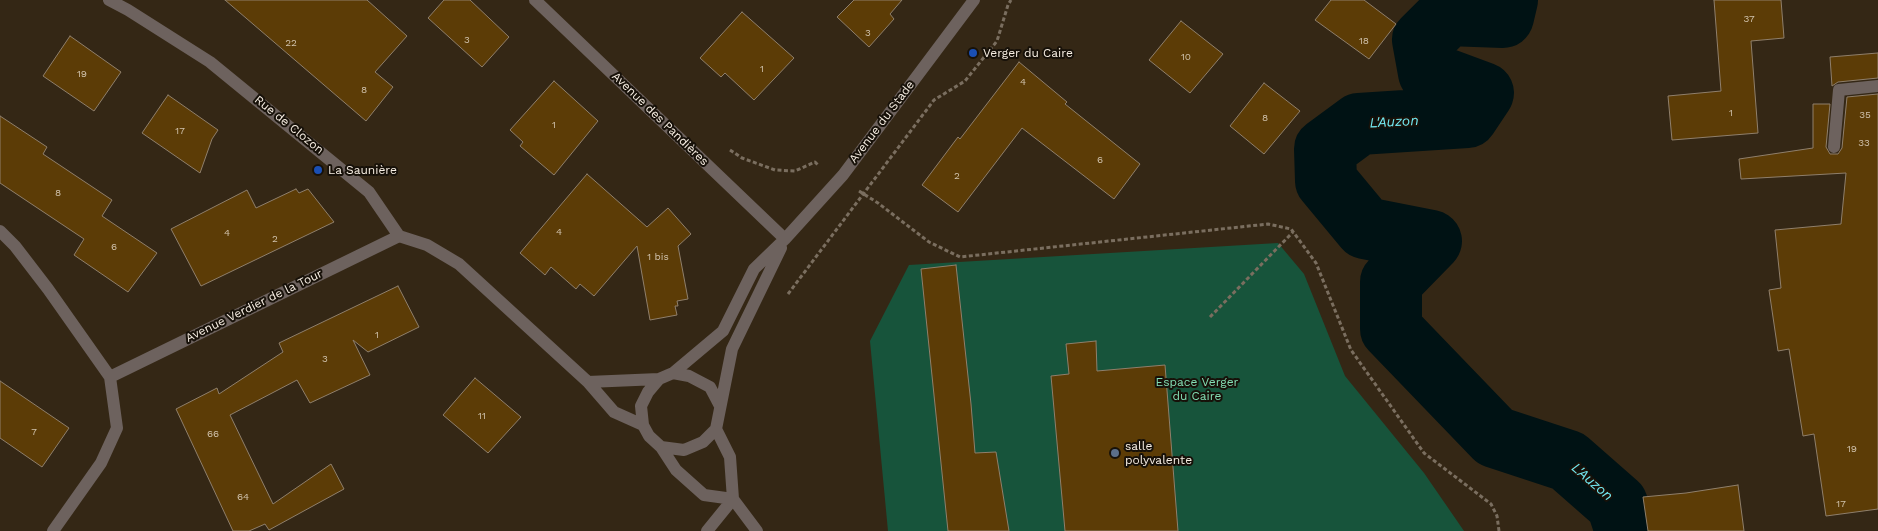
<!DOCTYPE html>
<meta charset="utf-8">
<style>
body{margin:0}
canvas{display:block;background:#342715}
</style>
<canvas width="1878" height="531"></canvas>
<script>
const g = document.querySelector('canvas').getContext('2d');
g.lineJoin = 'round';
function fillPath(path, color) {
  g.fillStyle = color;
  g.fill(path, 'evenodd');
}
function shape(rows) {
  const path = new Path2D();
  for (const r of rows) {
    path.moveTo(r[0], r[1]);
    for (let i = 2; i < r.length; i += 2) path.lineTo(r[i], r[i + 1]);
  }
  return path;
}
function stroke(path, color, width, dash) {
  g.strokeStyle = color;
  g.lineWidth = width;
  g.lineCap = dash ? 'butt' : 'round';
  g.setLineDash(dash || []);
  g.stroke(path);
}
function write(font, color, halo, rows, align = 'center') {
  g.font = font + ' "Work Sans",sans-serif';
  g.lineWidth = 4;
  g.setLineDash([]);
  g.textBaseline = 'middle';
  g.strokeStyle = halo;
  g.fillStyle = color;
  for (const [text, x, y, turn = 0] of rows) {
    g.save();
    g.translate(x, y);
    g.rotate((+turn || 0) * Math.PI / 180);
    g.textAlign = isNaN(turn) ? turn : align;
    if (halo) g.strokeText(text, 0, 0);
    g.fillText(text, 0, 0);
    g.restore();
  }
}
fillPath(shape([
 [1278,243,1304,274,1345,376,1424,473,1464,531,888,531,870,341,909,265]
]), '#17543b');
stroke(shape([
 [1507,0,1503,17,1448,15,1423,40,1429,73,1483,93,1467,117,1359,124,1325,149,1326,181,1365,228,1431,241,1391,282,1391,329,1495,437,1568,461,1617,504,1626,531]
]), '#001214', 62);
const building = shape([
 [225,0,367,0,407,36,375,72,393,87,366,121,225,0],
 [444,0,470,0,509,37,482,67,428,18,444,0],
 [854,0,902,0,890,14,894,19,869,47,837,17,854,0],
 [1331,0,1364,0,1396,24,1369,59,1315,20,1331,0],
 [1714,0,1781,0,1784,38,1751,41,1758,133,1672,140,1668,96,1721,91,1714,0],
 [742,12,794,58,754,100,725,73,721,77,700,58,742,12],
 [1181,21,1223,54,1190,93,1149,60,1181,21],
 [70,36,121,72,94,111,43,76,70,36],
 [1878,53,1878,78,1838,82,1832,86,1830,57,1878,53],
 [1019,62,1067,102,1065,104,1140,164,1114,199,1022,128,958,212,922,185,958,137,960,139,1019,62],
 [554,81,598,121,554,175,520,146,523,142,510,130,554,81],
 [1264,83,1300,111,1264,154,1230,126,1264,83],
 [1878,94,1878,509,1826,516,1814,434,1803,436,1789,349,1778,351,1769,290,1781,288,1775,230,1841,224,1846,173,1741,179,1739,159,1813,148,1813,104,1830,104,1826,147,1830,154,1838,154,1842,148,1847,97,1878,94],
 [168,95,218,130,212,139,200,173,142,133,168,95],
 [0,116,47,147,43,154,112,200,102,216,157,253,128,292,74,255,84,239,0,183,0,116],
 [587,174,647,227,668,208,691,234,678,246,688,299,677,301,678,306,675,306,677,315,650,320,637,246,594,296,580,284,576,289,551,267,545,275,520,253,587,174],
 [296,189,299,193,308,189,334,222,201,286,171,229,247,190,256,208,296,189],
 [956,265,971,404,975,453,996,452,1009,531,948,531,921,269,956,265],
 [398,286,419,327,368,352,353,340,370,375,310,403,297,380,230,415,273,504,331,464,344,489,269,530,265,524,249,531,233,531,176,409,217,388,219,394,283,352,279,343,398,286],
 [1096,341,1097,371,1165,365,1178,531,1065,531,1051,376,1069,374,1066,344,1096,341],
 [475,378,521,417,488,453,443,415,475,378],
 [0,381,69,428,42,467,0,438,0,381],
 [1738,485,1744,531,1648,531,1643,497,1686,493,1738,485]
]);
fillPath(building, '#5c3c06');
stroke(building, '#8f7f6b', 1);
stroke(shape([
 [730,150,742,158,775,170,795,171,815,162,818,165],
 [859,191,878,203,929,242,960,257,1268,224,1291,229,1316,263,1351,350,1424,453,1491,504,1497,516,1499,531],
 [788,294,934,100,965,81,997,41,1008,5,1011,0],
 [1210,317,1293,232]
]), '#7a6e5f', 3, [4, 2.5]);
stroke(shape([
 [1834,147,1839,90,1878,86]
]), '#6d625e', 12);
stroke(shape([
 [109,0,128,10,210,62,369,192,399,236,427,245,459,264,588,382,614,412,643,425],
 [535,0,785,239],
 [0,231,15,246,48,289,110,377],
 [673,373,723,331,754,269,785,239,843,175,974,0],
 [588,382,659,379],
 [720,406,710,387,689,376,673,373,659,379,648,392,641,406,643,425,649,436,661,447,676,470,704,495,733,499],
 [716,429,730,457,733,499,757,531],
 [661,447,684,450,703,442,716,429,732,349,781,248],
 [53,531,101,463,117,428,110,377,399,236],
 [707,531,733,499]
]), '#6d625e', 12);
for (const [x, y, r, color] of [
 [973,53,5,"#1a4fb4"],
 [318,170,5,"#1a4fb4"],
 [1115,453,5,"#5c6f8a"]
]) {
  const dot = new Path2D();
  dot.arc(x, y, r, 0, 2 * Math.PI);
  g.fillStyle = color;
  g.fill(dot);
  stroke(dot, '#171109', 2);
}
write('10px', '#d0c2ac', null, [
 ["37",1749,19],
 ["3",868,33],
 ["3",467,40],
 ["18",1364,41],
 ["22",291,43],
 ["10",1186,57],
 ["1",762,69],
 ["19",82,74],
 ["4",1023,82],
 ["8",364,90],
 ["1",1731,113],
 ["35",1865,115],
 ["8",1265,118],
 ["1",554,125],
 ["17",180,131],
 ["33",1864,143],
 ["6",1100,160],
 ["2",957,176],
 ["8",58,193],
 ["4",559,232],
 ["4",227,233],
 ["2",275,239],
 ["6",114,247],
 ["1 bis",658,257],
 ["1",377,335],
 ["3",325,359],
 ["11",482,416],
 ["7",34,432],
 ["66",213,434],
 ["19",1852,449],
 ["64",243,497],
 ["17",1841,504]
]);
write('12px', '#f7eee3', '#171109', [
 ["Verger du Caire",983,53],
 ["La Saunière",328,170],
 ["salle",1125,446],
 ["polyvalente",1125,460]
], 'left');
write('12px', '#f7eee3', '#171109', [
 ["Avenue des Pandières",660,119,44],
 ["Avenue du Stade",882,122,-53],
 ["Rue de Clozon",289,125,39],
 ["Avenue Verdier de la Tour",254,306,-26]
]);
write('12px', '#83deb4', '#171109', [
 ["Espace Verger",1197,382],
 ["du Caire",1197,396]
]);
write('italic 14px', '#73eaf3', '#171109', [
 ["L'Auzon",1394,122,-3],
 ["L'Auzon",1592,482,41]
]);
</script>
